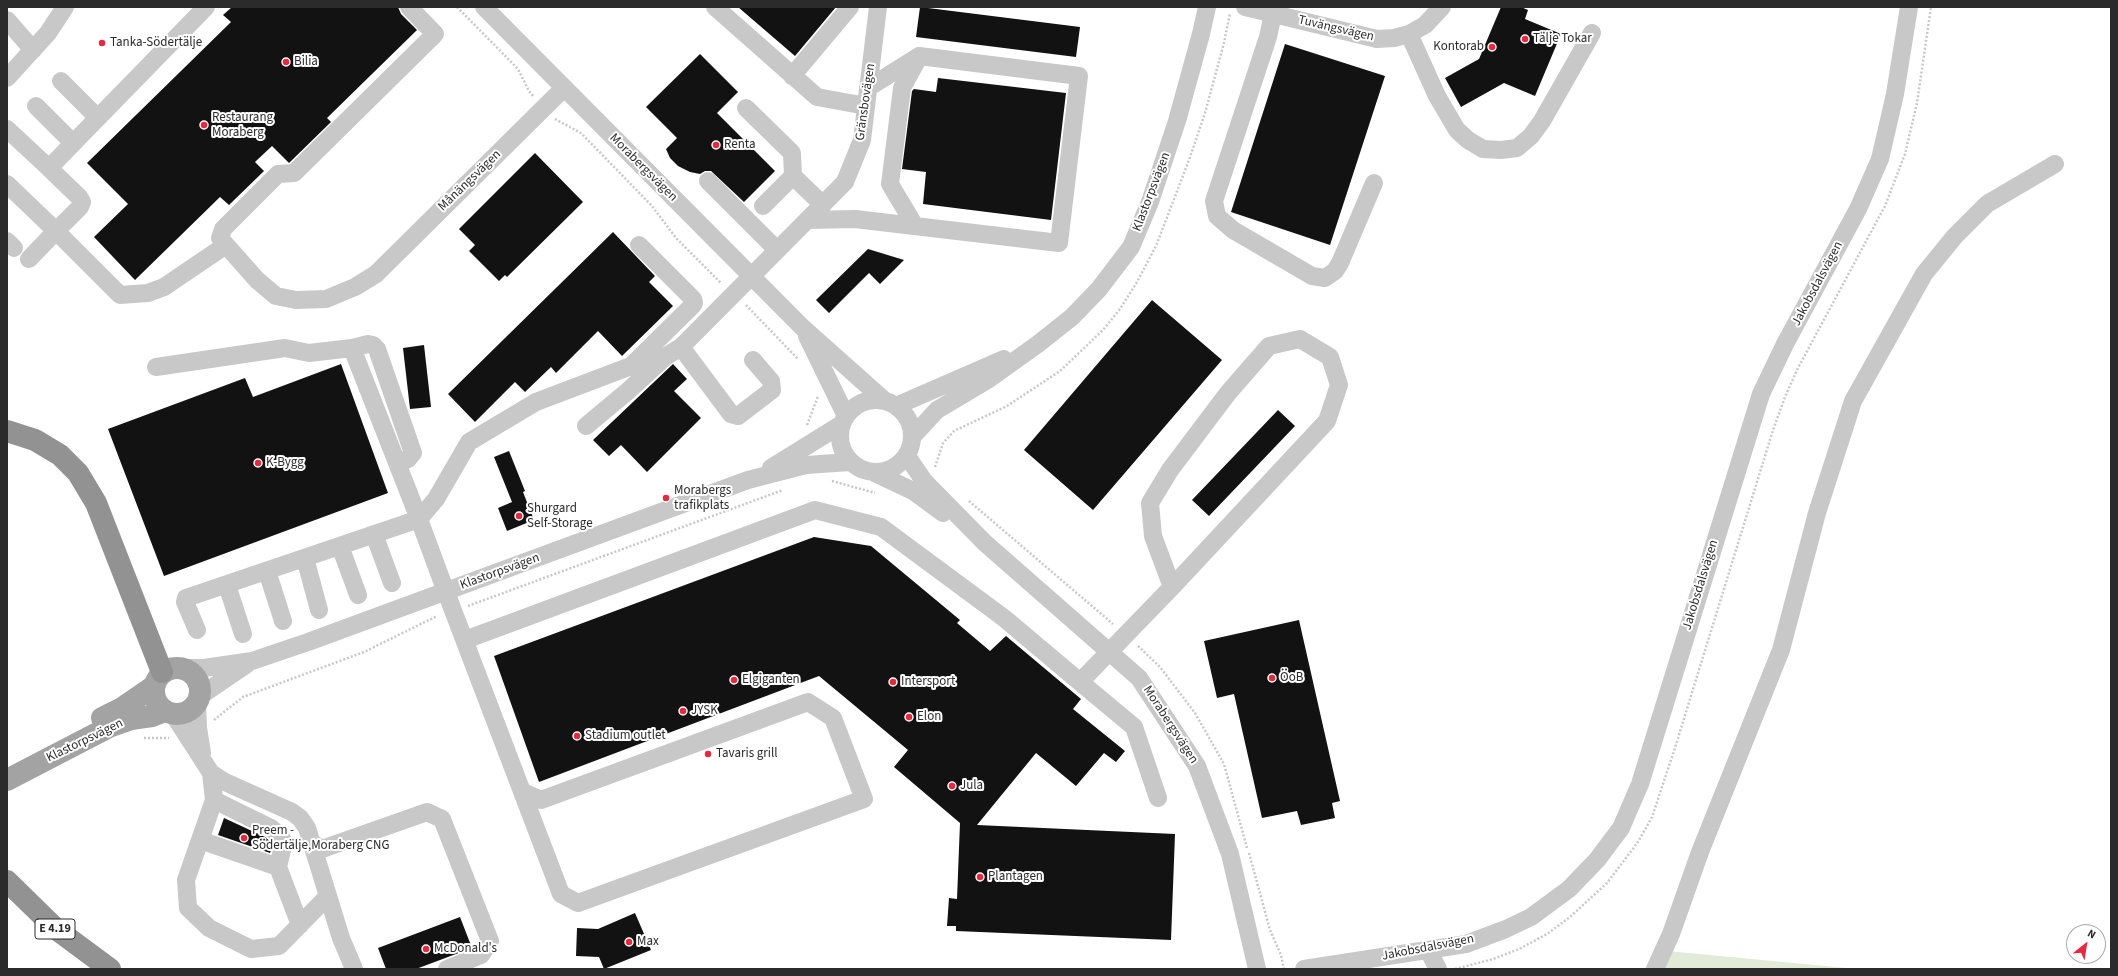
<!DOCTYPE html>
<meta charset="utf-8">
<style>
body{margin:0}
#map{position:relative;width:2118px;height:976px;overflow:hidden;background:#fff;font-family:"Source Sans 3",sans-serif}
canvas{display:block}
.frame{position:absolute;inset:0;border:8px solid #2b2b2b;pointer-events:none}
.north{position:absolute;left:2066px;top:924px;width:40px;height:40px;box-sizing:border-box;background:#fff;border:1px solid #aaa;border-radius:50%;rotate:30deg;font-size:11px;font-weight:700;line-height:16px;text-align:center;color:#2b2b2b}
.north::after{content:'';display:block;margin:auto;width:14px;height:18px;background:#e6293f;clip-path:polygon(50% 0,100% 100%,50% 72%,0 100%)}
</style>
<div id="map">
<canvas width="2118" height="976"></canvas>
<div class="frame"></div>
<div class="north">N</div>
</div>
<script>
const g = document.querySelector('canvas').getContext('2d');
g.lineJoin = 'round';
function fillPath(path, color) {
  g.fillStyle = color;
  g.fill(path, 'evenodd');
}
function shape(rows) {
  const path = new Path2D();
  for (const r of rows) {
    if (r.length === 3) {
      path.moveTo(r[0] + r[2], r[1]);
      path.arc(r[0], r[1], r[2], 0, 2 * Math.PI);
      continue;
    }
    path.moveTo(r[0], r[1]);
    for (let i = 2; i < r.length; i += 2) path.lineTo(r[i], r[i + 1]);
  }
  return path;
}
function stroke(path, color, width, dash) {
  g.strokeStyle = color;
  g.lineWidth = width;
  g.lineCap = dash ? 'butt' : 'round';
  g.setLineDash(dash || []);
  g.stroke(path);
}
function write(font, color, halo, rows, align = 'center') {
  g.font = font + ' "Source Sans 3",sans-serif';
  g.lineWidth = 4;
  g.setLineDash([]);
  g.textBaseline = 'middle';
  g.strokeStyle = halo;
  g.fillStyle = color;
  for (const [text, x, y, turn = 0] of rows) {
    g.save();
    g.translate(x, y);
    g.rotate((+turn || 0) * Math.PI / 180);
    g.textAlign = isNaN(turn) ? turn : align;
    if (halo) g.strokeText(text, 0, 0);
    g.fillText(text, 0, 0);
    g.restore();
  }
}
fillPath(shape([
 [1668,951,1856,969,1662,969]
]), '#e2ead8');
fillPath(shape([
 [232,7,398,7,401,14,417,30,327,118,331,122,289,163,272,146,255,162,264,171,229,205,220,197,135,280,94,237,128,204,87,163,231,22,223,15],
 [738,7,836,7,795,56],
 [920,7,1080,27,1076,57,916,37],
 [1501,7,1521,7,1528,10,1525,19,1561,34,1535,96,1504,83,1461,107,1445,78,1479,59],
 [1285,44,1385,76,1330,245,1231,212],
 [700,54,738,92,717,113,775,171,744,202,711,171,705,171,700,174,690,172,678,166,670,158,666,149,677,138,646,107],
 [938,78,1066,93,1051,220,923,204,926,172,902,169,912,91,914,89,936,92],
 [535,153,583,202,507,277,505,275,499,281,469,251,475,245,459,229],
 [613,232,655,276,649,282,673,306,622,356,598,331,556,373,551,367,525,392,515,382,475,422,448,394],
 [868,249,904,260,880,284,869,273,829,313,816,300],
 [1152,300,1222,360,1093,510,1024,450],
 [424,345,431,407,410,409,403,348],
 [341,364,388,493,164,576,108,429,245,378,253,397],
 [673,364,687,379,674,391,701,418,647,472,621,445,609,456,593,440],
 [1278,410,1295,426,1209,516,1192,500],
 [509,451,525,491,523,492,534,520,507,531,498,508,512,502,494,457],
 [814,537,871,546,960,620,957,623,990,651,1006,636,1081,699,1073,709,1125,751,1116,762,1104,753,1076,786,1036,753,977,825,1175,834,1171,940,956,931,956,926,947,926,949,898,957,899,960,823,894,767,908,750,819,676,539,782,494,656],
 [1299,620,1340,801,1332,803,1335,818,1301,825,1297,811,1262,818,1234,694,1217,698,1204,641],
 [224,818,265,837,273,844,270,853,218,835],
 [635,913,651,950,604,969,599,957,576,956,577,928,598,929],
 [460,917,472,948,416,969,386,969,378,948]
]), '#121212');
stroke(shape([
 [457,7,518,69,529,91,534,97],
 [555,119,581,133,652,206,676,238,721,283],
 [746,305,798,359],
 [807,425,818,396],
 [935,467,943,443,954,431,1007,406,1060,371,1103,330,1120,309,1137,282,1156,246,1189,160,1205,113,1224,43,1230,13],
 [832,481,875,493],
 [969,501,1113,624],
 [468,606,783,490],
 [1138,646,1160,667,1195,713,1224,764,1247,848],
 [214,720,243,697,364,652,437,616],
 [144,738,169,738],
 [1249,853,1270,930,1281,955,1284,969],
 [1455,969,1493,959,1519,949,1547,934,1570,917,1607,883,1638,842,1652,817,1674,751,1773,430,1785,397,1798,368,1885,206,1905,154,1917,103,1931,7]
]), '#c8c8c8', 2.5, [2, 2]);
stroke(shape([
 [206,7,49,168,79,197,82,202,80,207,56,231,120,295,148,293,164,287,226,245,220,238,223,229,278,174,294,173,435,34,409,7],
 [484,7,803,328,885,401],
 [715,7,817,97,866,106],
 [1245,7,1377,39,1394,38,1409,34,1425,25,1442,7],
 [1273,14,1268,37,1214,201,1217,216,1233,230,1312,276,1325,278,1335,271,1340,263,1374,183],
 [7,20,33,50],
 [1409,34,1437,96,1457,130,1468,140,1483,149,1501,150,1517,148,1531,136,1542,121,1592,33],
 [792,76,850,7],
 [7,78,48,33,65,7],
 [61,81,98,118],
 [36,106,73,143],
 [746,108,792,153,793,176,823,205],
 [7,129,49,168],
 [708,181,777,250],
 [7,184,56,231,29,259],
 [763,206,793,176],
 [807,220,855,219,1059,243,1079,76,919,56,868,88],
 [915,226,890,184,902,88,919,57],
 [7,241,14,248],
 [226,245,257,280,276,296,296,300,326,299,355,287,376,274,564,88],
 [807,336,846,416],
 [681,347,731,414,738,416,772,390,771,381,753,360],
 [352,348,368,344,373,345,377,349,413,453,408,459,398,464],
 [156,367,285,348,309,353,352,348,419,519,436,499,469,442,536,402,631,366,692,306,694,303,693,299,639,245],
 [876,436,36],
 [896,406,1004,359],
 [586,426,628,391,665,357,681,347,845,182,862,140,878,7],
 [913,436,937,410,989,379,1038,344,1072,317,1099,289,1131,247,1150,202,1177,121,1201,34,1207,7],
 [907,456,924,481,985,543,1139,678,1197,766,1230,854,1257,969],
 [771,468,842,424],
 [875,473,913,491,943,513],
 [374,534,392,583],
 [340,546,358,595],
 [305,558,319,610],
 [267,571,283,621],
 [227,585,243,634],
 [197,630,185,602,186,598,419,519,446,592,561,894,578,903,864,799,833,718,808,702,541,800,523,792],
 [465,640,815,510,881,527,1004,618,1080,682,1172,587,1327,421,1339,385,1330,357,1300,339,1269,346,1228,393,1170,470,1150,503,1153,536,1172,587],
 [183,668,204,668,252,661,308,642,748,480,806,465,850,462],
 [1080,682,1134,727,1158,798],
 [200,696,247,664],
 [197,703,198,728,202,753],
 [173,714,211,773,225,782,292,812,300,818,307,828,341,938,354,969],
 [211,773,214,800,186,880,188,908,209,928,251,949,279,946,328,896],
 [214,800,271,828,279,835,284,842,278,867],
 [200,840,278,867,300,925],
 [312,843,322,849,427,812,442,819,490,941,481,955,447,969],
 [1428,950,1438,969],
 [1304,969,1466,944,1506,929,1531,917,1569,889,1597,860,1621,828,1640,784,1761,394,1785,344,1858,209,1880,159,1895,94,1909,7],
 [1655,969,1671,934,1700,852,1781,650,1817,513,1853,401,1924,274,1955,236,1987,204,2055,164]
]), '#c8c8c8', 18);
stroke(shape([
 [177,691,23],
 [102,718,122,708,154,686],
 [7,780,111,726,131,719,152,716,165,711]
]), '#a3a3a3', 22);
stroke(shape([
 [7,431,35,440,60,455,78,473,96,503,162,672],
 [7,881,56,929,110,969]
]), '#929292', 22);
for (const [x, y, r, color] of [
 [1525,39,4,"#e6293f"],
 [102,43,4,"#e6293f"],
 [1492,47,4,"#e6293f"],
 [286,62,4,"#e6293f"],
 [204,125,4,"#e6293f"],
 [716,145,4,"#e6293f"],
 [258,463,4,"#e6293f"],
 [666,498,4,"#e6293f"],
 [519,516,4,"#e6293f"],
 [1272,678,4,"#e6293f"],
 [734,680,4,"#e6293f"],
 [893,682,4,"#e6293f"],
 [683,711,4,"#e6293f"],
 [909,717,4,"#e6293f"],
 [577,736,4,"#e6293f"],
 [708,754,4,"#e6293f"],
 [952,786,4,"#e6293f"],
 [244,838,4,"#e6293f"],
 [980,877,4,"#e6293f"],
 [629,942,4,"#e6293f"],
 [426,949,4,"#e6293f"]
]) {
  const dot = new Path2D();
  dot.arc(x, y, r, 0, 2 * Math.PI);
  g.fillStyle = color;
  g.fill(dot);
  stroke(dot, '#fff', 1.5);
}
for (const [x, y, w] of [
 [55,929,40]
]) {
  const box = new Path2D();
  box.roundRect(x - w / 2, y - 10, w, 20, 3);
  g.fillStyle = '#fff';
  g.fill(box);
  stroke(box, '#2b2b2b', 1);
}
write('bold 12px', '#2b2b2b', null, [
 ["E 4.19",55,929]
]);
write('13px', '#2b2b2b', '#fff', [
 ["Tuvängsvägen",1336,29,13],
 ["Gränsbovägen",866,102,-82],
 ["Morabergsvägen",643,168,45],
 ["Månängsvägen",470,181,-44],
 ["Klastorpsvägen",1152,192,-69],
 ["Jakobsdalsvägen",1818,284,-62],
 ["Klastorpsvägen",500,572,-20],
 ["Jakobsdalsvägen",1701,585,-73],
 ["Morabergsvägen",1170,725,57],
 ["Klastorpsvägen",85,741,-26],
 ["Jakobsdalsvägen",1428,948,-11]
]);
write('13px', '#2b2b2b', '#fff', [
 ["Tälje Tokar",1533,39],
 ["Tanka-Södertälje",110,43],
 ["Kontorab",1484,47,"right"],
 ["Bilia",294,62],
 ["Restaurang",212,118],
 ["Moraberg",212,133],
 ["Renta",724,145],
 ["K-Bygg",266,463],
 ["Morabergs",674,491],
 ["trafikplats",674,506],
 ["Shurgard",527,509],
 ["Self-Storage",527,524],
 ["ÖoB",1280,678],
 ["Elgiganten",742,680],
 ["Intersport",901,682],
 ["JYSK",691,711],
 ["Elon",917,717],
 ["Stadium outlet",585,736],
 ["Tavaris grill",716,754],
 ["Jula",960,786],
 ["Preem -",252,831],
 ["Södertälje,Moraberg CNG",252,846],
 ["Plantagen",988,877],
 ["Max",637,942],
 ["McDonald's",434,949]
], 'left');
</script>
